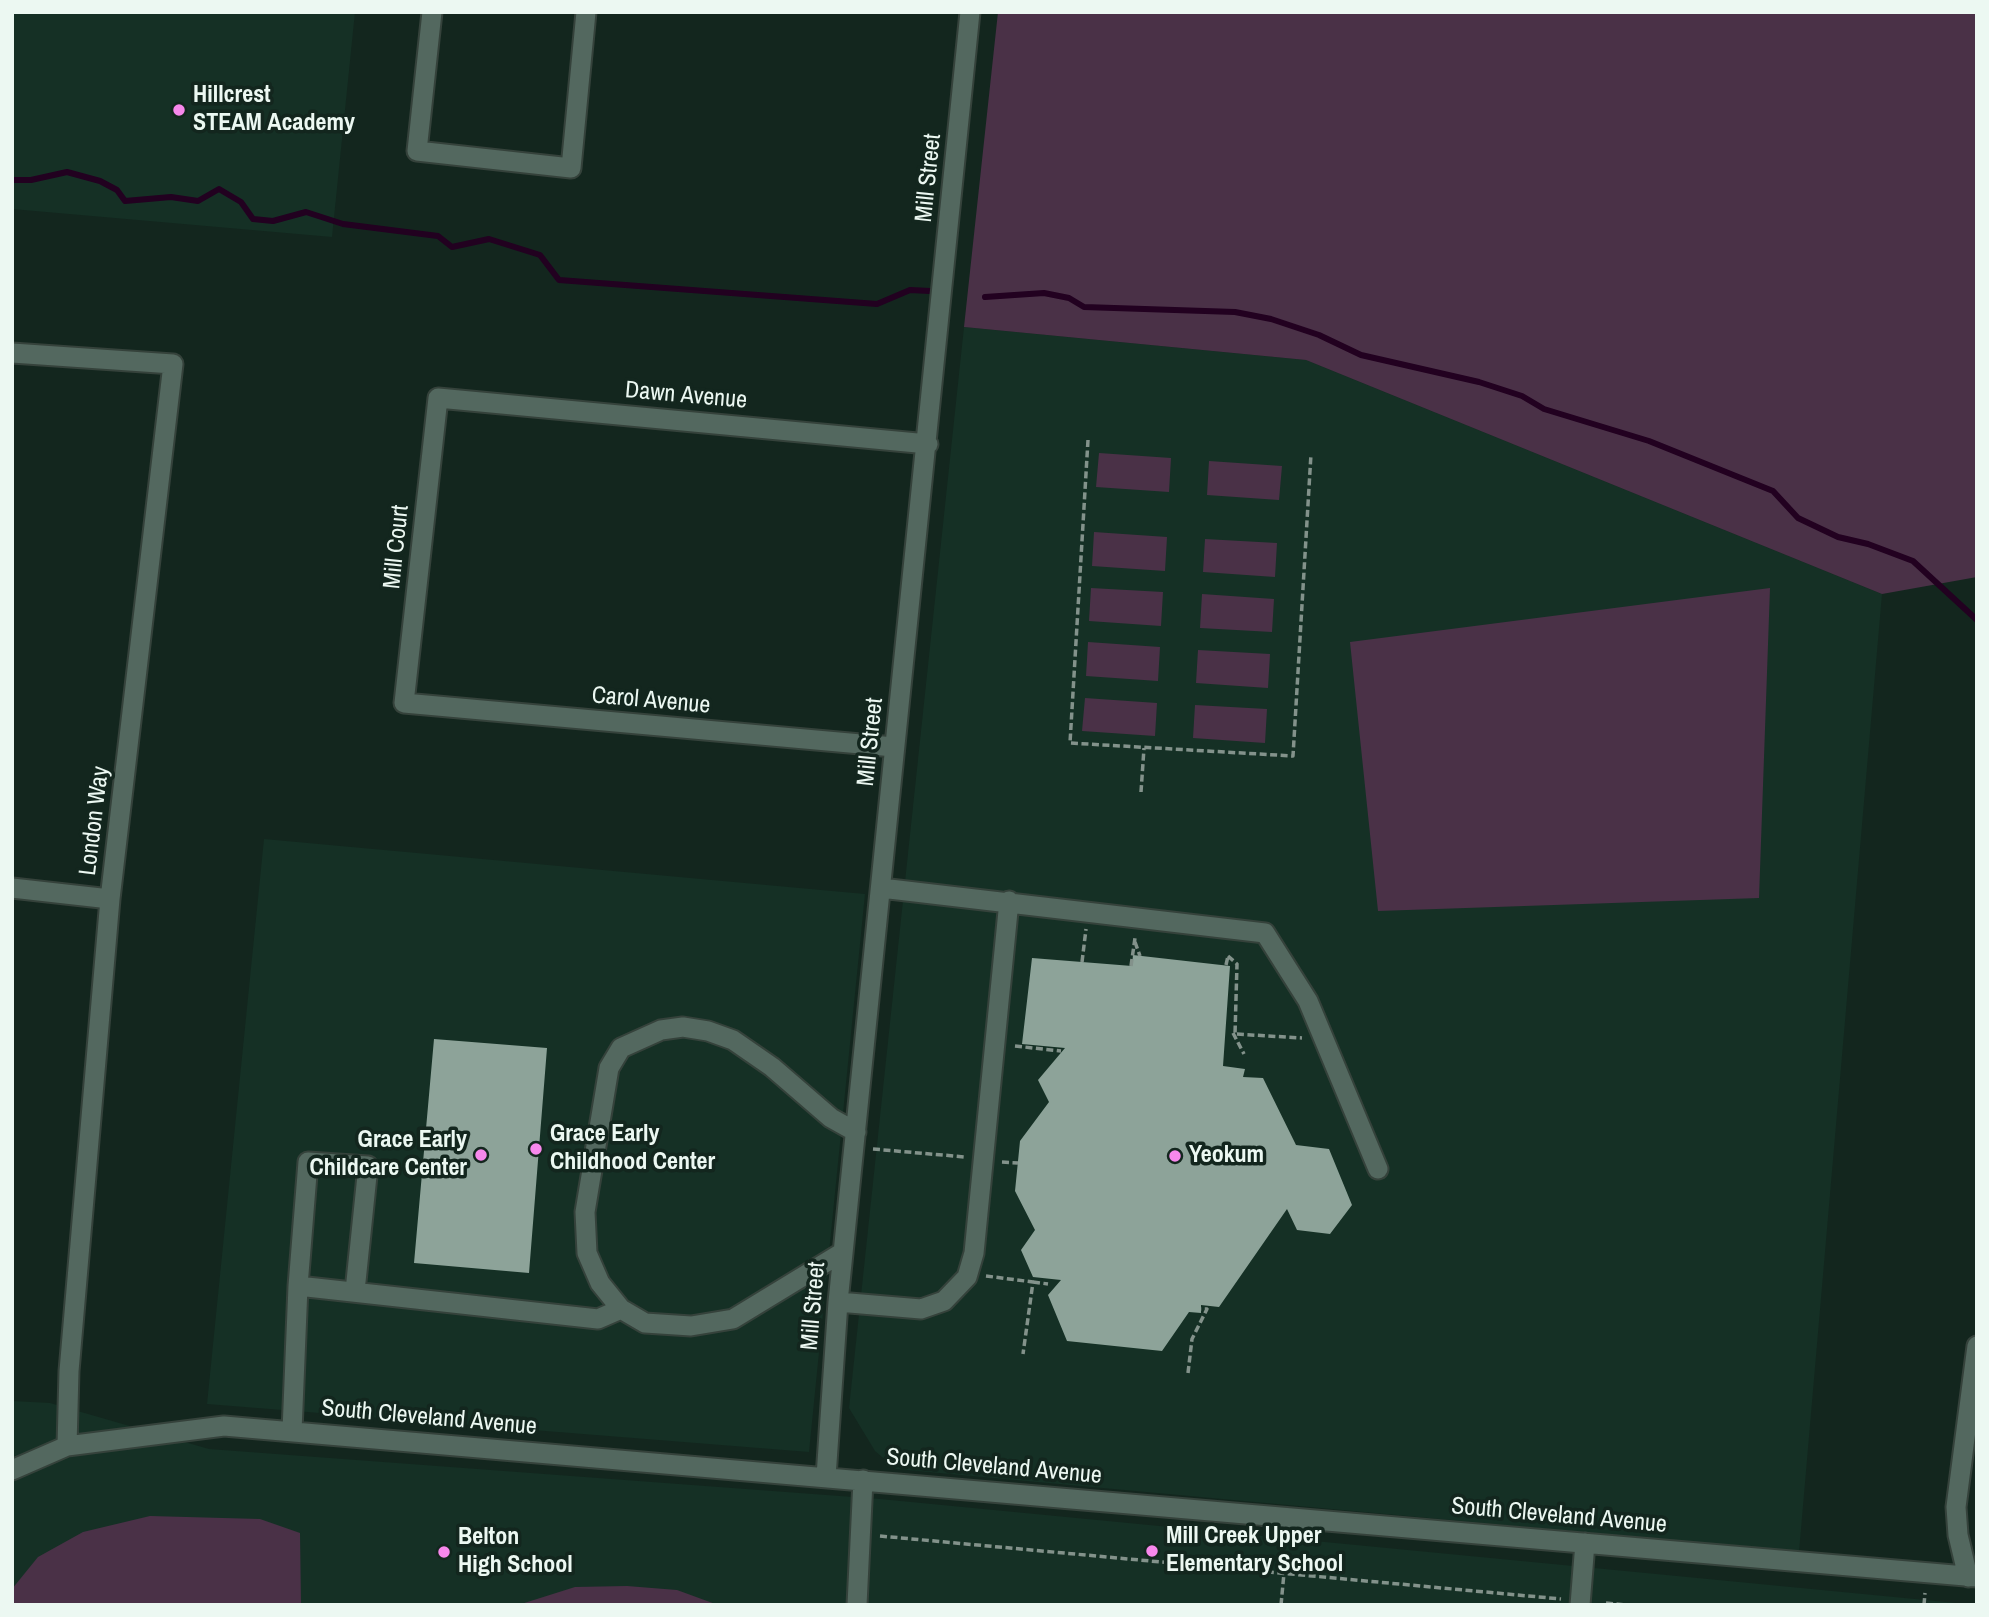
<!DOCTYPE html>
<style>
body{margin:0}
#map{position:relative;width:1989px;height:1617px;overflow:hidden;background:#13261e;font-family:"Archivo Narrow",sans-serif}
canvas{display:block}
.frame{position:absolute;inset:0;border:14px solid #ecf8f2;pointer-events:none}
</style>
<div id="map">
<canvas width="1989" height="1617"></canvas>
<div class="frame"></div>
</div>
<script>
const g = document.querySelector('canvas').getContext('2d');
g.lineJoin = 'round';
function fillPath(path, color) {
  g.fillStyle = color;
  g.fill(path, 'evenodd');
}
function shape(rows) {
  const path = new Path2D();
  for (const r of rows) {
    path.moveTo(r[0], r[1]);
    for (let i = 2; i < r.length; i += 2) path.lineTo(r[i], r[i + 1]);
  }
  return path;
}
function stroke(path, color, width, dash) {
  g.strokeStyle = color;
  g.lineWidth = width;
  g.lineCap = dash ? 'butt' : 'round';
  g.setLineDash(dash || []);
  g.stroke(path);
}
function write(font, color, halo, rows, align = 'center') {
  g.font = font + ' "Archivo Narrow",sans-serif';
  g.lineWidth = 7;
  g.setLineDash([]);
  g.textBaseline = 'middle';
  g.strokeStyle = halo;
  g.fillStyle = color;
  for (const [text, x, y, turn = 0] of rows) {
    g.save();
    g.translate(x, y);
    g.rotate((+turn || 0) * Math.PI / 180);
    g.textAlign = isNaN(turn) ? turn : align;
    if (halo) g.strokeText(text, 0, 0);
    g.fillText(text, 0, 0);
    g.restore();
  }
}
fillPath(shape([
 [12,12,355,12,332,237,12,209],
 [964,327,1306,360,1882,594,1799,1552,896,1469,875,1451,849,1408],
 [264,839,865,894,809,1452,207,1404],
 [12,1401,50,1403,209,1449,880,1499,1977,1605,12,1605]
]), '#153025');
fillPath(shape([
 [998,12,1977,12,1977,577,1882,594,1306,360,964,327],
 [1099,453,1171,458,1169,492,1096,487],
 [1209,461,1282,466,1279,500,1207,495],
 [1094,532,1167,537,1165,571,1092,566],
 [1205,539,1277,543,1275,577,1203,572],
 [1091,588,1163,592,1161,626,1089,621],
 [1770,588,1759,898,1378,911,1350,642],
 [1202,594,1274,599,1272,632,1200,628],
 [1088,642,1160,647,1158,681,1086,676],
 [1198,650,1270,654,1268,688,1196,683],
 [1085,698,1157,703,1155,736,1082,731],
 [1195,705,1267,709,1265,743,1193,738],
 [150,1516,260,1519,300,1533,301,1605,12,1605,12,1589,38,1557,83,1532],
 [627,1586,677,1590,718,1605,518,1605,575,1587]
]), '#4a3147');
stroke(shape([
 [12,180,31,180,67,172,100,181,117,190,125,201,171,197,198,201,219,189,241,202,253,219,273,221,306,212,343,224,438,236,452,247,489,239,540,255,559,280,877,304,910,290,930,291],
 [985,297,1044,293,1069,298,1084,307,1235,312,1271,319,1319,335,1361,355,1479,382,1522,396,1544,409,1649,441,1773,491,1798,518,1838,537,1868,544,1913,561,1977,620]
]), '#220120', 6);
fillPath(shape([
 [1133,955,1230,966,1223,1066,1245,1069,1243,1077,1263,1078,1296,1145,1329,1149,1352,1205,1330,1234,1297,1230,1287,1209,1219,1307,1201,1305,1201,1313,1189,1312,1162,1351,1067,1341,1048,1295,1061,1280,1033,1277,1021,1250,1035,1230,1015,1191,1020,1141,1049,1102,1038,1080,1065,1048,1022,1044,1032,958,1132,966],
 [434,1039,547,1048,529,1273,414,1263]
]), '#8da399');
const minor = shape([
 [432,12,417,151,571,168,586,12],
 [12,353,173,364,110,899,69,1371,67,1446],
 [894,747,404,703,438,398,928,444],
 [12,888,110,899],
 [881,888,1265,933,1308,1001,1378,1169],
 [843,1252,733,1319,691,1326,645,1323,621,1309,600,1283,587,1253,585,1212,609,1068,621,1048,661,1030,683,1027,708,1031,733,1040,772,1067,831,1118,856,1132],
 [298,1286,308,1162,368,1166,355,1291],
 [838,1302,921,1309,944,1301,967,1277,974,1253,1009,901],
 [292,1431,298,1286,598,1319,621,1309],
 [12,1470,67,1446,224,1426,1977,1577],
 [826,1477,838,1302,970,12],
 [1968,1577,1958,1535,1956,1507,1977,1346],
 [857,1605,863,1480],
 [1580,1605,1585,1543]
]);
stroke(minor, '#35423b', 23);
stroke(shape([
 [1088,440,1070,743,1293,756,1311,454],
 [1141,792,1144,748],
 [1135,942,1140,956],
 [1228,956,1237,964,1235,1034,1302,1038],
 [1082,962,1086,929],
 [1226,965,1228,956],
 [1131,966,1135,938],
 [1233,1033,1244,1054],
 [1015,1046,1061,1051],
 [873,1149,965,1157],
 [1002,1162,1018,1163],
 [986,1276,1033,1282,1023,1354],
 [1033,1282,1048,1284],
 [1188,1373,1192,1339,1207,1309,1201,1309],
 [880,1536,1561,1599],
 [1606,1603,1625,1605],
 [1281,1605,1284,1573],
 [1924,1605,1925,1593]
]), '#83928b', 3.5, [7, 3.5]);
stroke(minor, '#53685f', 19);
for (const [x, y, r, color] of [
 [179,110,7,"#f788ec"],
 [536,1149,7,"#f788ec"],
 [481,1155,7,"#f788ec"],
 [1175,1156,7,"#f788ec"],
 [1152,1551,7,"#f788ec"],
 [444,1552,7,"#f788ec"]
]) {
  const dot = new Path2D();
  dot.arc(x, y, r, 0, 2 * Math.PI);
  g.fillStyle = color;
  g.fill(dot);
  stroke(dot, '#13261e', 2.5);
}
write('bold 24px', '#ecf8f2', '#13261e', [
 ["Hillcrest",193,96],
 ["STEAM Academy",193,124],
 ["Grace Early",550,1135],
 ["Childhood Center",550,1163],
 ["Grace Early",467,1141,"right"],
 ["Childcare Center",467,1169,"right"],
 ["Yeokum",1189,1156],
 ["Mill Creek Upper",1166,1537],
 ["Elementary School",1166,1565],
 ["Belton",458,1538],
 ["High School",458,1566]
], 'left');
write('24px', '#ecf8f2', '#13261e', [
 ["Mill Street",929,178,-84],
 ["Dawn Avenue",686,396,5],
 ["Mill Court",397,547,-84],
 ["Carol Avenue",651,701,5],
 ["Mill Street",871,742,-84],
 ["London Way",95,821,-83],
 ["Mill Street",814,1306,-85],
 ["South Cleveland Avenue",429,1418,5],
 ["South Cleveland Avenue",994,1467,5],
 ["South Cleveland Avenue",1559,1516,5]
]);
</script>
